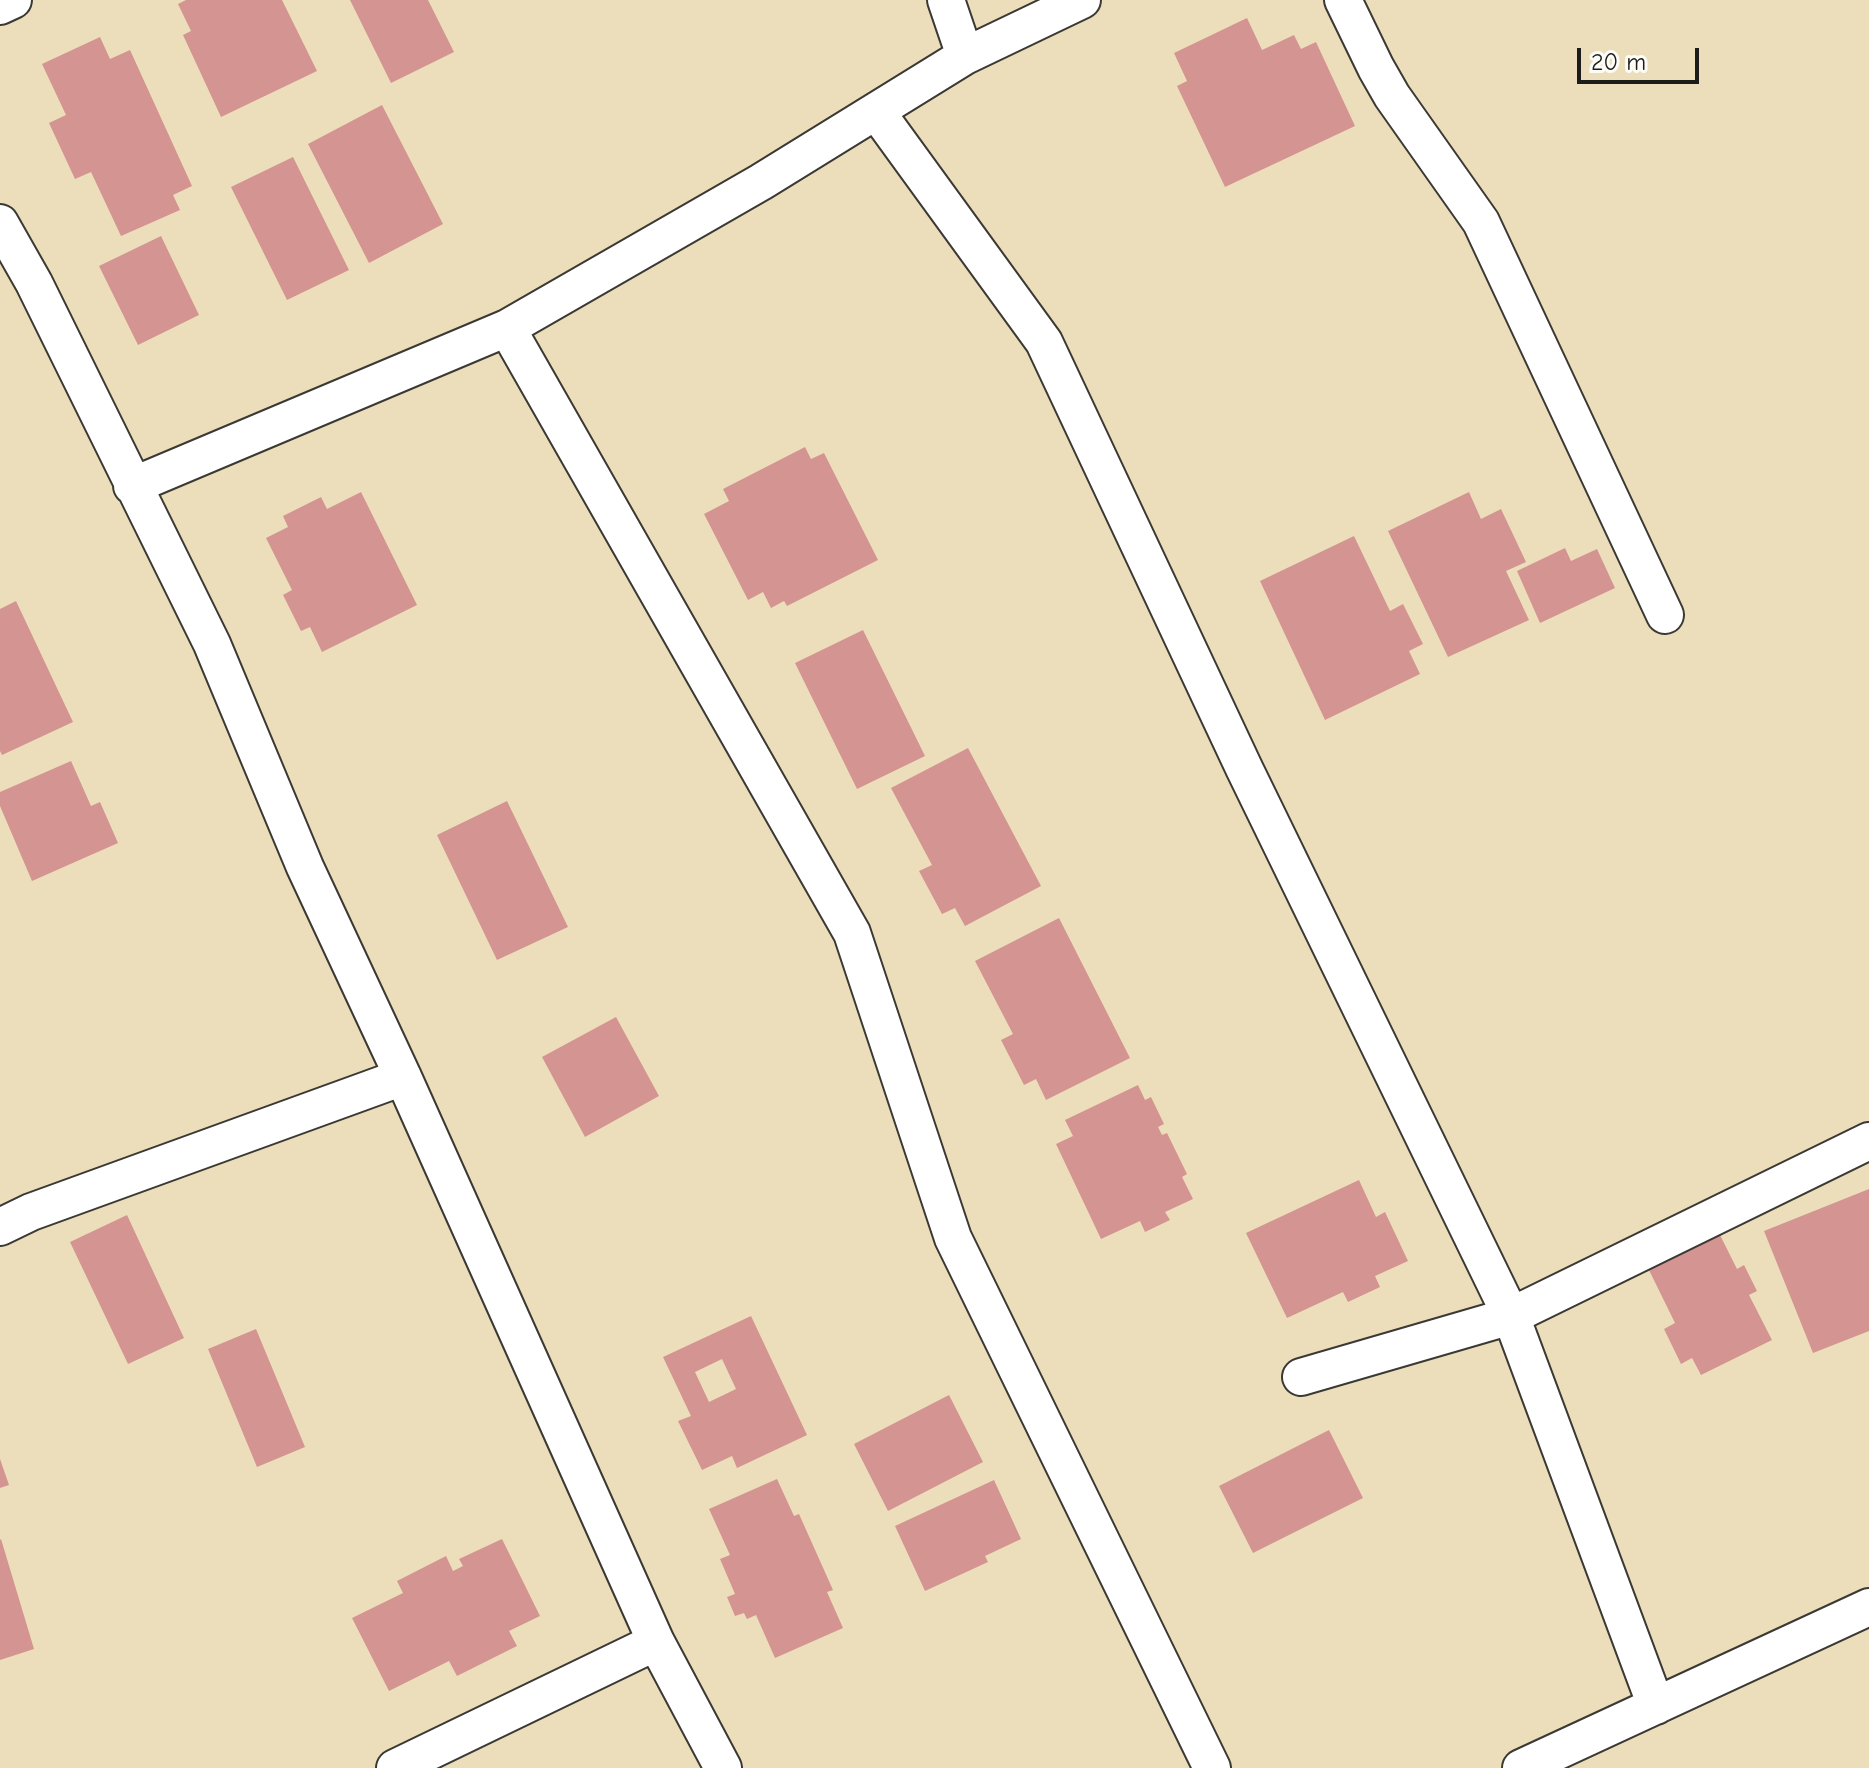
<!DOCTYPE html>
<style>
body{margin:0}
#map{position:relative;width:1869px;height:1768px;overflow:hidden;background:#ecdeba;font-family:"Comic Neue",sans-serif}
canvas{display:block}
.scale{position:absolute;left:1577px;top:48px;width:122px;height:36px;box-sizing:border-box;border:4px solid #1c1c1c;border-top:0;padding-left:10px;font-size:24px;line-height:28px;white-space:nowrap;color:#1c1c1c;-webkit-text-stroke:6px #fdfcf7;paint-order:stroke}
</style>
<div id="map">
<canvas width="1869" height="1768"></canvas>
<div class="scale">20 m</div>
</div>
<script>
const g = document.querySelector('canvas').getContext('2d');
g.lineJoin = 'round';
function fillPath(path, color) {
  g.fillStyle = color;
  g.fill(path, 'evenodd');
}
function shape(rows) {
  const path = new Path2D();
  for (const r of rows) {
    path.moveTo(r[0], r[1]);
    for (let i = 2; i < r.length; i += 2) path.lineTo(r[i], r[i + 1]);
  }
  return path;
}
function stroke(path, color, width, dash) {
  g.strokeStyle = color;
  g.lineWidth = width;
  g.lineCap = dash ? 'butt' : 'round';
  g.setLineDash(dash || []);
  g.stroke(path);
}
fillPath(shape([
 [186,0,282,0,317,71,221,117,183,35,191,31,178,4],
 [350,0,428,0,454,52,391,83],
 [1247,18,1262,50,1294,35,1301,49,1316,42,1355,126,1225,187,1177,86,1187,81,1174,53],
 [100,37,110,59,130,50,192,186,173,195,180,210,121,236,91,172,75,179,49,123,66,115,42,64],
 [382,105,443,224,369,263,308,144],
 [293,157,349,270,287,300,231,187],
 [161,236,199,315,138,345,99,266],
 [805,447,811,459,824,453,878,560,787,606,784,601,771,608,763,592,748,600,704,514,729,501,723,489],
 [361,492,417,605,322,652,310,627,301,631,283,595,292,590,266,538,288,527,283,516,321,497,327,509],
 [1469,492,1481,519,1501,509,1526,562,1506,571,1529,620,1448,657,1388,531],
 [1354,536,1390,611,1403,604,1423,644,1409,651,1420,674,1325,720,1260,581],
 [1565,548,1571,561,1597,549,1615,588,1540,623,1517,571],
 [16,601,73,722,2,755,0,751,0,609],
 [863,630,925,756,857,789,795,663],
 [968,748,1041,886,965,926,955,908,942,914,919,871,932,865,891,788],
 [71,761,91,806,100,802,118,843,32,881,0,806,0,792],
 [507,801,568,927,497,960,437,835],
 [1059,918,1130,1058,1046,1100,1036,1079,1024,1085,1001,1040,1013,1034,975,961],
 [616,1017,659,1096,585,1137,542,1057],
 [1138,1085,1145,1100,1151,1097,1164,1124,1158,1127,1162,1135,1167,1133,1187,1174,1182,1177,1193,1199,1165,1212,1170,1220,1145,1232,1140,1221,1101,1239,1056,1144,1073,1136,1065,1120],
 [1359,1180,1376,1217,1385,1212,1408,1261,1375,1276,1380,1287,1348,1302,1343,1292,1287,1318,1246,1233],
 [1869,1189,1869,1331,1813,1353,1764,1231],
 [127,1215,184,1338,128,1364,70,1242],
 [1719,1233,1737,1269,1744,1265,1757,1291,1749,1295,1772,1340,1701,1375,1692,1358,1681,1364,1664,1329,1675,1323,1648,1268],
 [751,1316,807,1435,737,1468,732,1456,702,1470,678,1421,691,1416,663,1357],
 [722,1359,736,1389,709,1402,695,1372],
 [256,1329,305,1447,257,1467,208,1349],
 [949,1395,983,1462,888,1511,854,1444],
 [1329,1430,1363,1498,1253,1553,1219,1486],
 [0,1459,9,1485,0,1488],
 [777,1479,794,1516,799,1514,833,1590,827,1592,843,1628,775,1658,756,1615,747,1619,744,1613,735,1616,727,1597,735,1594,720,1559,730,1555,709,1509],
 [994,1480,1021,1539,985,1556,988,1562,925,1591,895,1526],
 [1,1539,34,1649,0,1660,0,1540],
 [502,1539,540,1616,509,1631,517,1646,457,1676,449,1661,389,1691,352,1618,403,1593,397,1581,446,1556,453,1571,463,1566,459,1559]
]), '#d49492');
const minor = shape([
 [946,0,965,56],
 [1343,0,1376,68,1392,96,1481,222,1665,615],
 [0,6,13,0],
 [876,111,1044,342,1244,768,1511,1316,1656,1706],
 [0,223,34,283,212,644,305,867,403,1077,656,1642,723,1768],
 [507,328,852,933,953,1238,1212,1768],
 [132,486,507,328,761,182,965,56,1082,0],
 [0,1227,31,1212,403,1077],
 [1301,1377,1511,1316,1869,1141],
 [395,1768,656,1642],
 [1521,1768,1869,1607]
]);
stroke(minor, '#3b3934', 40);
stroke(minor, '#fff', 36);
</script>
